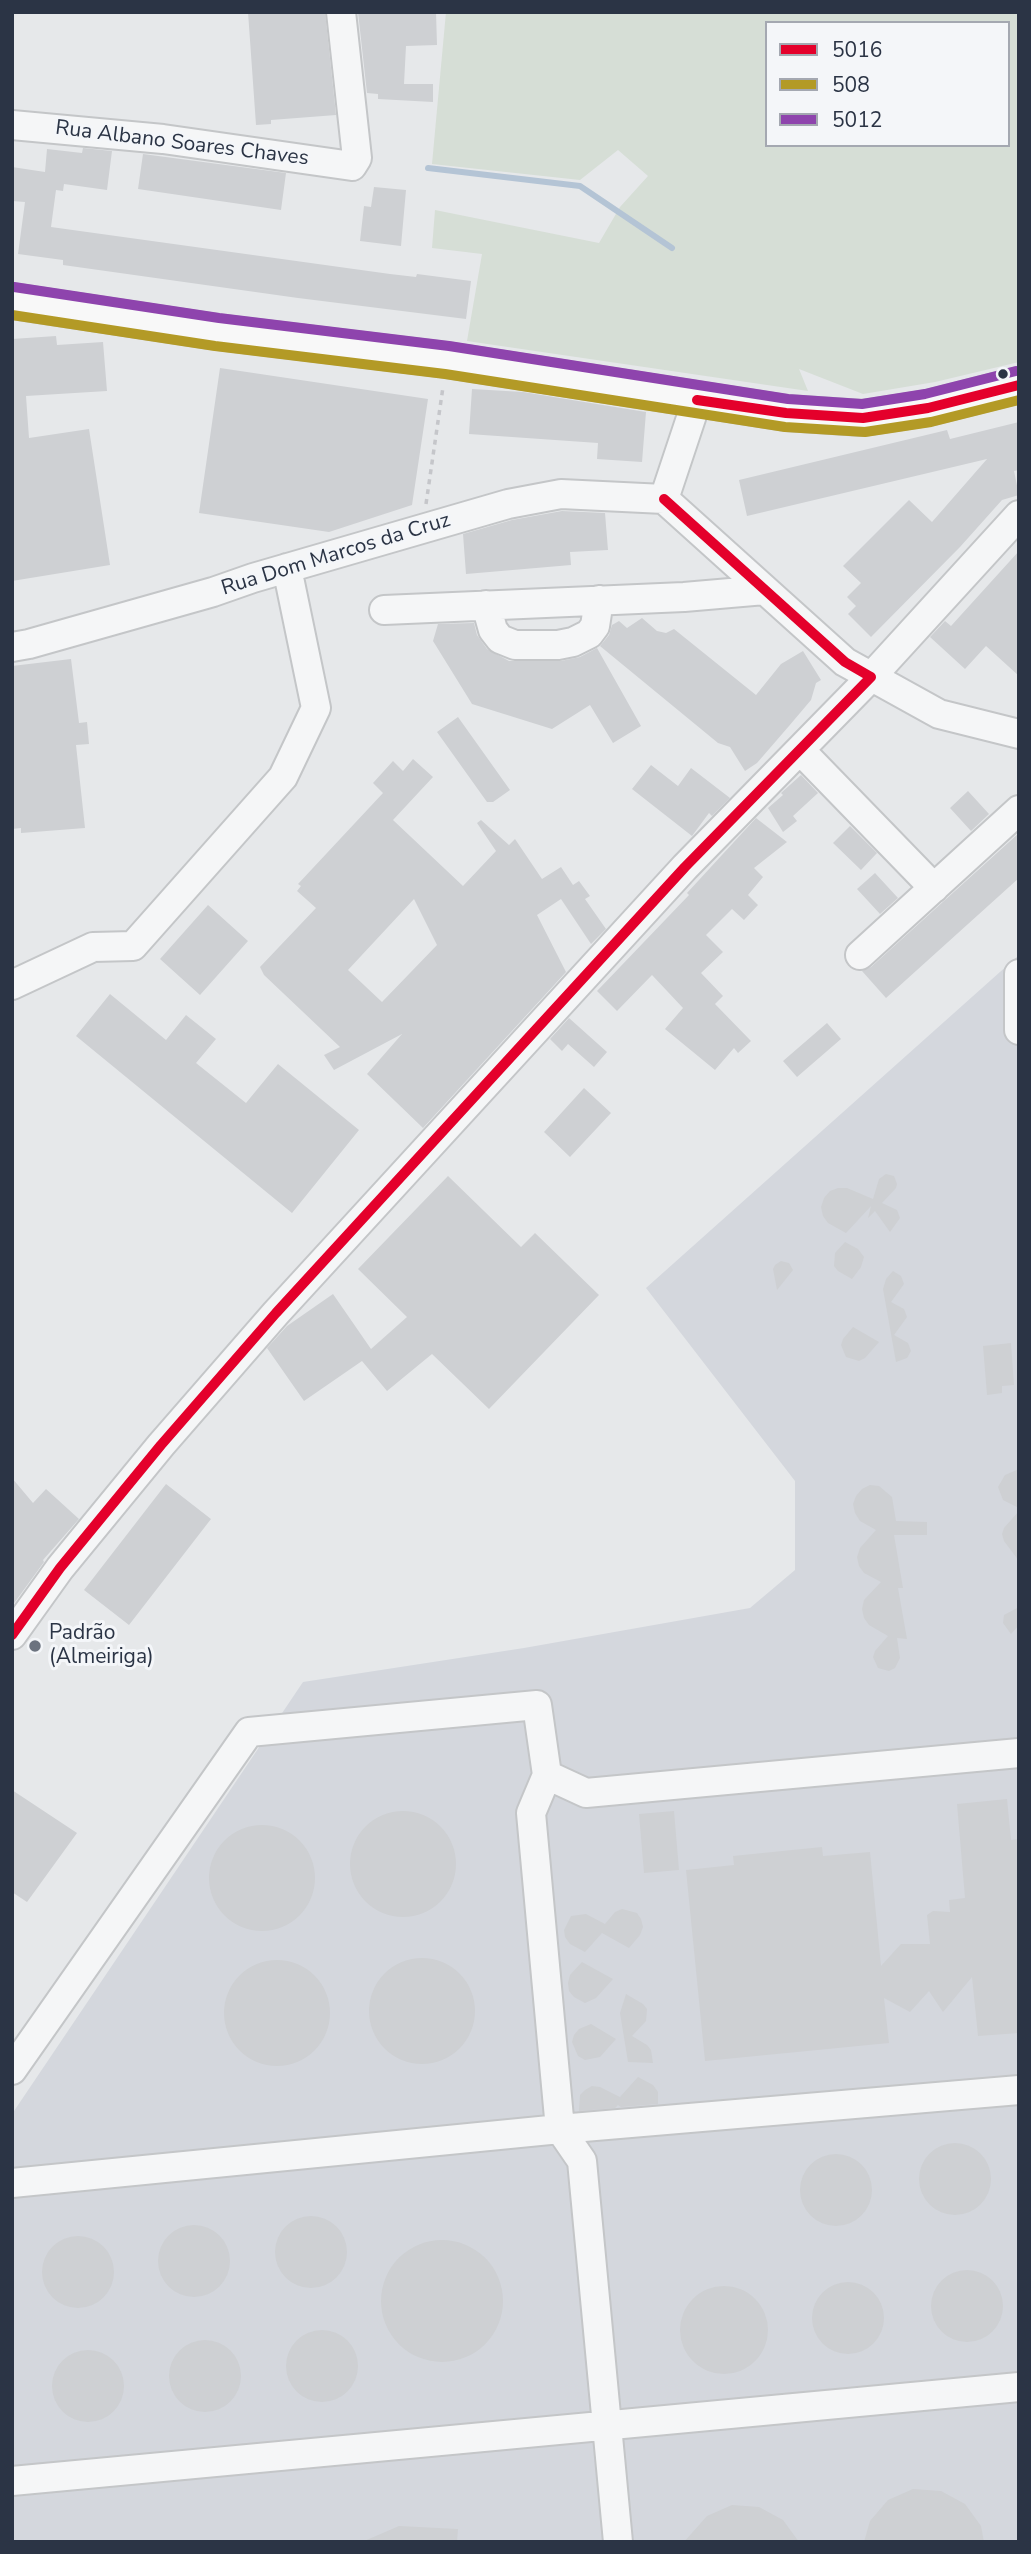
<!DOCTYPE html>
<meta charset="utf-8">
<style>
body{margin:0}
#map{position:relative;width:1031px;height:2554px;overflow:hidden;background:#e6e8ea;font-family:"Nunito Sans",sans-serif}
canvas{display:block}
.frame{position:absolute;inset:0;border:14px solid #2b3445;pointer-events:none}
.legend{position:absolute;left:765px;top:21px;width:245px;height:126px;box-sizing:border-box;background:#f4f6f9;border:2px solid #a4a8b1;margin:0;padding:9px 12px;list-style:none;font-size:21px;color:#2b3445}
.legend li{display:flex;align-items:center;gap:14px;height:35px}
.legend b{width:35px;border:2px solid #a4a8b1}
</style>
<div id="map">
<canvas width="1031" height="2554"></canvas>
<div class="frame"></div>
<ul class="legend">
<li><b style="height:9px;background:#e4002b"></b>5016</li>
<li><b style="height:9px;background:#b39a26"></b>508</li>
<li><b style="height:9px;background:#8e44ad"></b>5012</li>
</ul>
</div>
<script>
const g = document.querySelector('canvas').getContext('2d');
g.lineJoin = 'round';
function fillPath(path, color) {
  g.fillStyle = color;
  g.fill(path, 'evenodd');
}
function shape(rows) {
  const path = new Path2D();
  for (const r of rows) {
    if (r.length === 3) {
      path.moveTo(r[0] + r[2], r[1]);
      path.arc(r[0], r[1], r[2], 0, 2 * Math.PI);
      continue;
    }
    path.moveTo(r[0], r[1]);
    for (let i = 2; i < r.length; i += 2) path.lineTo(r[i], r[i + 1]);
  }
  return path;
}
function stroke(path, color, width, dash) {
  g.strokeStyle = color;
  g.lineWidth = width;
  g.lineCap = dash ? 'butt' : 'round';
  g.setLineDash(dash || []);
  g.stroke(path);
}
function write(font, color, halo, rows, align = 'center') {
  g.font = font + ' "Nunito Sans",sans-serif';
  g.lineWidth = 6;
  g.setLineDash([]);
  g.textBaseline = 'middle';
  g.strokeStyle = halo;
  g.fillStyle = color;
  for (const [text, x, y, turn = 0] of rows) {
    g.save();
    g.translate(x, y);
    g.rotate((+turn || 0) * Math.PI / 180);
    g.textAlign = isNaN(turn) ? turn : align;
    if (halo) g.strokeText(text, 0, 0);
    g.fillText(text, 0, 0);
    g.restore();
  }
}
fillPath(shape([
 [1019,955,1019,2542,12,2542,12,2114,303,1682,524,1648,750,1608,795,1570,795,1481,646,1288]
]), '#d4d7dd');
fillPath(shape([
 [446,12,1019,12,1019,362,935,382,863,394,799,369,808,391,467,341,482,254,432,248,435,210,599,243,620,207,648,176,618,150,580,180,432,164],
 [767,23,1008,23,1008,145,767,145]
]), '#d6ded6');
stroke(shape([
 [428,168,580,186,672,248]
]), '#b4c4d5', 6);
fillPath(shape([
 [248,12,325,12,336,115,271,120,271,124,256,125],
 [358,12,436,12,437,45,406,46,404,84,433,84,433,102,378,99,378,94,367,93],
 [83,148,112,151,107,190,64,184,63,191,56,190,51,227,390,274,416,277,417,274,471,281,466,319,298,298,63,265,63,260,18,254,25,202,12,201,12,167,45,172,47,149,82,153],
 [143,154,286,173,281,210,138,189],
 [374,187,406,190,401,246,360,241,364,206,371,207],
 [56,336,57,345,103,342,107,391,26,396,29,438,89,429,110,565,12,581,12,339],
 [220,368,428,399,412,505,329,532,199,513],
 [472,389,523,392,646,412,642,462,597,459,598,443,469,434],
 [1019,422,1019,470,1014,471,1019,495,1002,500,960,547,871,637,848,614,856,606,847,597,861,583,843,566,909,500,932,522,987,459,747,516,739,480,947,430,950,439],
 [562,511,605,513,608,550,570,552,571,565,466,574,463,534,512,520],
 [1019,551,1019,676,986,646,965,669,930,637,945,621,951,626],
 [642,618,657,631,666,633,674,629,756,695,781,664,803,651,821,680,816,683,811,700,789,726,757,763,745,771,730,747,718,743,600,646,609,635,612,625,619,621,627,628],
 [474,623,477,635,487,649,509,661,561,661,580,657,597,648,641,726,613,743,590,705,552,729,472,704,433,641,438,624],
 [71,659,79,723,87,722,89,744,76,745,85,828,21,833,21,828,12,829,12,666],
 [458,717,510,790,493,802,487,802,437,732],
 [413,759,433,777,393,820,463,886,496,851,477,823,481,820,509,845,515,839,542,879,561,867,573,885,579,881,590,896,585,899,606,929,591,944,561,899,537,915,566,972,423,1128,367,1074,402,1034,334,1070,324,1055,340,1047,264,975,260,967,316,908,297,891,301,886,298,884,383,793,373,783,393,761,403,771],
 [414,899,437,945,382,1002,348,970],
 [651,765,678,786,691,768,730,798,712,816,709,813,692,836,632,789],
 [801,775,818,793,793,816,797,821,783,832,768,808,783,795,781,793],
 [968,791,989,814,971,831,950,808],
 [756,818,787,842,754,868,763,877,748,895,758,905,744,920,732,909,706,935,723,952,701,973,723,996,715,1004,751,1041,738,1053,734,1048,715,1070,665,1029,683,1008,652,975,617,1011,597,991,689,895,687,893],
 [850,826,877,853,861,870,833,843],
 [1019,833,1019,878,886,998,862,971,871,967],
 [875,873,898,898,880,914,857,889],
 [208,905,248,941,200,995,160,959],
 [110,994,166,1040,186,1015,216,1039,196,1063,246,1103,278,1064,359,1130,292,1213,76,1036],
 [569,1018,607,1052,594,1067,568,1044,562,1051,550,1039],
 [827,1023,841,1039,797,1077,783,1061],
 [584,1088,611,1113,570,1157,544,1132],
 [886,1174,894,1176,897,1184,896,1188,882,1203,897,1210,900,1218,890,1232,875,1211,868,1218,871,1206,846,1233,828,1223,823,1216,821,1207,824,1198,830,1191,838,1188,847,1188,873,1199,879,1179],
 [448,1176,521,1247,535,1233,599,1295,489,1409,432,1354,387,1391,362,1361,304,1401,267,1348,287,1326,333,1294,371,1349,407,1317,358,1269],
 [845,1242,858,1249,864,1257,861,1267,852,1279,838,1271,834,1266,835,1253],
 [781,1261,789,1263,793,1270,777,1290,773,1269,775,1265],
 [893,1271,901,1276,904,1284,891,1302,904,1309,907,1317,894,1335,908,1343,911,1351,907,1358,896,1362,883,1289,886,1279],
 [853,1327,879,1342,865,1358,859,1361,846,1357,841,1345,843,1339],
 [1011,1343,1014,1385,1002,1386,1002,1393,987,1395,983,1346],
 [1019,1469,1019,1508,1003,1500,998,1487,1005,1475],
 [12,1478,33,1503,46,1489,79,1519,43,1560,44,1562,12,1606],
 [166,1484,211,1519,129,1625,84,1590],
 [870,1485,879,1486,892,1497,896,1521,927,1522,927,1535,894,1535,903,1588,898,1588,907,1639,897,1638,900,1658,895,1668,889,1671,878,1668,873,1657,875,1651,888,1636,869,1625,864,1618,862,1609,864,1600,881,1582,864,1573,859,1566,857,1557,860,1548,876,1530,860,1521,855,1513,853,1504,856,1496,862,1489],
 [1019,1511,1019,1561,1004,1541,1002,1534,1004,1528],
 [1019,1607,1019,1625,1011,1634,1003,1623,1004,1615],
 [12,1790,77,1833,27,1902,12,1892],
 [1007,1799,1011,1840,1019,1839,1019,2033,978,2036,972,1977,943,2012,929,1991,910,2012,884,1998,889,2043,705,2061,686,1870,734,1865,733,1856,822,1847,823,1856,870,1852,881,1966,901,1944,930,1944,927,1915,933,1911,950,1912,949,1900,965,1898,957,1804],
 [403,1864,53],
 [674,1811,679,1870,644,1873,639,1814],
 [262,1878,53],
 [622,1909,637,1913,641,1919,643,1927,640,1935,629,1948,602,1933,585,1952,570,1944,565,1937,564,1930,571,1916,586,1914,605,1924,615,1912],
 [422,2011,53],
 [277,2013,53],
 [582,1962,613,1979,596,1998,585,2003,574,1997,569,1991,568,1983,570,1975],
 [626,1994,643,2004,647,2009,646,2021,632,2036,647,2045,651,2050,653,2063,628,2062,620,2013],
 [591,2024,616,2039,600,2057,585,2060,578,2056,572,2042,574,2035,579,2029],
 [638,2077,653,2085,658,2092,658,2104,621,2107,618,2105,615,2108,579,2111,580,2095,585,2090,592,2086,600,2087,620,2097],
 [955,2179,36],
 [836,2190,36],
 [311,2252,36],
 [194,2261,36],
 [78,2272,36],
 [442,2301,61],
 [967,2306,36],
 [848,2318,36],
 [724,2330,44],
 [322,2366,36],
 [205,2376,36],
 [88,2386,36],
 [913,2489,941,2491,965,2504,981,2526,984,2542,864,2542,870,2521,888,2500],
 [732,2505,759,2507,783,2520,799,2542,684,2542,707,2516],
 [399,2526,458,2529,457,2542,362,2542]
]), '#ced0d3');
const minor = shape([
 [12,125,163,139,352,166,357,158,341,12],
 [664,499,697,400],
 [486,605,493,630,500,639,515,645,558,645,573,642,589,634,595,626,599,600],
 [384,610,684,597,765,590],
 [12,647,29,644,213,592,253,578,508,504,561,494,664,499,845,662,939,714,1019,734],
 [800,750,934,888],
 [860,955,1019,810],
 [1019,974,1019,1030],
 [12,985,93,947,133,946,283,777,316,708,287,568],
 [12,1635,60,1568,161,1445,276,1313,685,867,871,677,1019,515],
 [547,1775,531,1813,560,2129,582,2161,618,2542],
 [12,2070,249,1732,537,1705,547,1775,586,1793,1019,1753],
 [12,2183,560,2129,1019,2090],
 [12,2481,1019,2387]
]);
const major = shape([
 [12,301,217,332,447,360,786,413,863,418,928,408,1019,385]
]);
stroke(minor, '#c4c6c8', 32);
stroke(major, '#c2c5c8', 38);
stroke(shape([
 [426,504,443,387]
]), '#c5c6ca', 3.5, [5, 5]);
stroke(minor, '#f5f6f7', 28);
stroke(major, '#f8f8f8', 35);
stroke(shape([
 [697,400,786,413,863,418,928,408,1019,385],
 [664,499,845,662,871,677],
 [12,1635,60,1568,161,1445,276,1313,685,867,871,677]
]), '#e4002b', 10);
stroke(shape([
 [12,315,215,346,445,374,785,427,865,432,931,422,1019,400]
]), '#b39a26', 10);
stroke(shape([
 [14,287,219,318,449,346,788,399,862,404,925,394,1016,371]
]), '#8e44ad', 10);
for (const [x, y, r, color] of [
 [1003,374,6,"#2b3445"],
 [35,1646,7,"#6c737f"]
]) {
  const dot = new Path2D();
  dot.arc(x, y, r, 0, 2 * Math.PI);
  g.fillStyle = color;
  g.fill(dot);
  stroke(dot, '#f4f6f9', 2.5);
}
write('21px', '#2b3445', '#f4f6f9', [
 ["Rua Albano Soares Chaves",182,144,7],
 ["Rua Dom Marcos da Cruz",336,555,-17]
]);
write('21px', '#2b3445', '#f4f6f9', [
 ["Padrão",49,1634],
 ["(Almeiriga)",49,1658]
], 'left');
</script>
